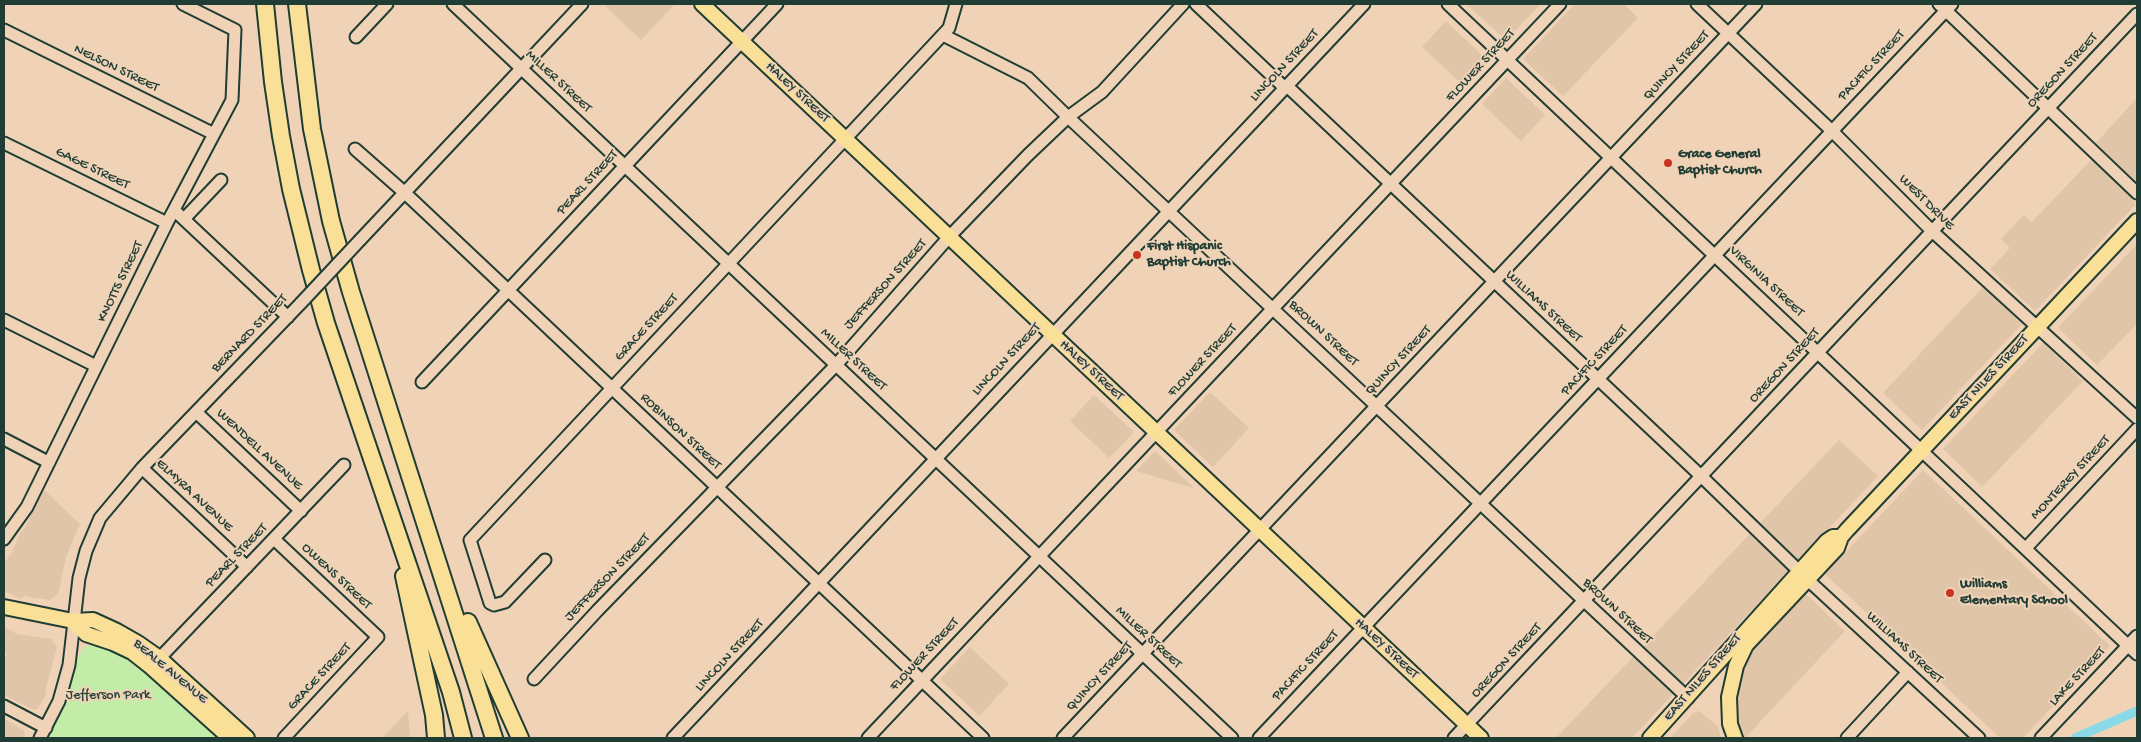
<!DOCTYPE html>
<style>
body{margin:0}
#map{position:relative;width:2141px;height:742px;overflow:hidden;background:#f0d3b7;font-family:"Gochi Hand",sans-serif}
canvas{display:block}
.frame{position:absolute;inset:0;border:5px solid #1f3d34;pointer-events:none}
</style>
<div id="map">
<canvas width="2141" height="742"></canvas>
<div class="frame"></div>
</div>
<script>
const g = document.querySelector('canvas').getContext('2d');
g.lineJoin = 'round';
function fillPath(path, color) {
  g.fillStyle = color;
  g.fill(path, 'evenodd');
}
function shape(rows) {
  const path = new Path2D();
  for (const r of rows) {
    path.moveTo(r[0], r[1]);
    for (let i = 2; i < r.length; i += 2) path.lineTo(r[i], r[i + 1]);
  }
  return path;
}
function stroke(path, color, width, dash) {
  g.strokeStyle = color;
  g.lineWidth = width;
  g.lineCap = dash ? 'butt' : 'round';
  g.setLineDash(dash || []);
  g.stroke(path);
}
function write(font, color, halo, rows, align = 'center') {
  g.font = font + ' "Gochi Hand",sans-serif';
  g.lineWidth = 4;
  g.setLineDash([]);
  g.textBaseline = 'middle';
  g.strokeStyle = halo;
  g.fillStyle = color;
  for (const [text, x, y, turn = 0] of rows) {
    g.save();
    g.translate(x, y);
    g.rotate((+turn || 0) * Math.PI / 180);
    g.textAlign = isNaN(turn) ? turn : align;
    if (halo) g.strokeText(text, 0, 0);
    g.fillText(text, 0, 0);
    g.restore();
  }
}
fillPath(shape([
 [605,4,675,4,641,40,604,5],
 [1466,4,1541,4,1506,40],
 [1575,4,1624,4,1638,18,1563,96,1523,59],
 [1446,21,1487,60,1463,85,1422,47],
 [1506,78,1545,115,1521,141,1482,104],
 [2137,98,2137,183,2094,145],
 [2092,159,2134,199,2135,205,2035,311,1990,269,2010,248,2001,239,2024,215,2032,222],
 [2137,244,2137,324,2097,365,2058,328],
 [1983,287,2022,324,1922,430,1883,393],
 [2043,343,2083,381,1982,487,1943,449],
 [1210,392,1249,428,1213,467,1174,430],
 [1094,395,1134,432,1109,458,1070,421],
 [1839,440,1878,476,1632,738,1556,738],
 [1155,451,1168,463,1194,488,1136,471],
 [1923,470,2110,646,2023,738,2000,738,1825,574],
 [44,490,80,524,66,557,58,594,50,600,24,596,21,599,4,591,4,563,11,554,22,530,23,531],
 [1806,594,1845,631,1745,738,1742,738,1734,718,1739,677,1746,659,1759,641],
 [4,627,17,634,51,639,57,647,45,692,47,693,37,709,32,709,4,695,4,661,7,654,4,651],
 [970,647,1009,684,979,716,940,679],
 [408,711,410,738,382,738],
 [1698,711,1702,713,1718,727,1721,738,1670,738,1693,713],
 [4,719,24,730,25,738,4,738]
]), '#e0c5a8');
fillPath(shape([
 [95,645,128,658,161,680,222,738,47,738,78,657,85,646]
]), '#c2eca8');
stroke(shape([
 [2075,738,2137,711]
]), '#8ad9e6', 9);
const minor = shape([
 [453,4,1232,738],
 [1196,4,1285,88],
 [1448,4,2137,654],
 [1697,4,1832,131,1932,231,2137,418],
 [1939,4,2137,193],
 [4,30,214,134],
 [943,35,1028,78,1068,117,1688,698],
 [356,37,387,4],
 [1287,86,1701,476,1800,572],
 [4,143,167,223],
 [355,149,405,193,983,738],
 [174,210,288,317],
 [184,219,221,180],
 [360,240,582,4],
 [4,320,96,366],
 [422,382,777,4],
 [196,412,301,511],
 [4,439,48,462],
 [142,468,247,567],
 [4,539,27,507,167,223,232,100,235,30,183,4],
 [274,539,378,637,284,738],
 [2026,548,2137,429],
 [545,560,505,602,494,605,490,603,470,540,949,28,956,4],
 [1808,580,1979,738],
 [154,664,344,465],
 [534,679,598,610,836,365,949,237,1028,155,1068,117,1102,92,1183,4],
 [4,706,46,728],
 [40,738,59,701,69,665,79,578,86,551,100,518,142,468,301,303],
 [673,738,1364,4],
 [868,738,1560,4],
 [1063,738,1756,4],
 [1259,738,1952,4],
 [1454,738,2137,14],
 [1847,738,1908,672],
 [2041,738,2137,636]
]);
const major = shape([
 [702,4,1481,738],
 [4,607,73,621,93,620,117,631,138,643,158,657,247,738],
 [73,621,86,634,113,643,132,652,151,667,230,738],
 [1650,738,1827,541,1833,537,1841,537],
 [1735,738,1730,724,1729,697,1736,666,1746,645,1837,548,1841,537,1847,530,2137,221]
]);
const highway = shape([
 [265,4,273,82,281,136,291,189,311,270,326,323,451,692,463,738],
 [297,4,312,129,331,221,351,292,494,738],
 [404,576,434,715,436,738],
 [468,622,520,738]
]);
stroke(minor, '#1f3d34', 15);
stroke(major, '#1f3d34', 18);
stroke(highway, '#1f3d34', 20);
stroke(minor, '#f0d3b7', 11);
stroke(major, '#fadf96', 14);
stroke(highway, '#fadf96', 16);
const minorBridge = shape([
 [301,303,360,240]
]);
stroke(minorBridge, '#1f3d34', 15, []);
stroke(minorBridge, '#f0d3b7', 11);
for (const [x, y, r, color] of [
 [1668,163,5,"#c8321e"],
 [1137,255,5,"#c8321e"],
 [1950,593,5,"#c8321e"]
]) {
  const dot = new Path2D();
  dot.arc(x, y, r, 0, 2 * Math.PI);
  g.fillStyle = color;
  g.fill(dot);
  stroke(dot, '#f0d3b7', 2);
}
write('14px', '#1f3d34', '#f0d3b7', [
 ["LINCOLN STREET",1285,66,-47],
 ["FLOWER STREET",1481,66,-47],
 ["QUINCY STREET",1677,66,-47],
 ["PACIFIC STREET",1872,66,-47],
 ["NELSON STREET",116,69,26],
 ["OREGON STREET",2063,71,-47],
 ["MILLER STREET",558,82,43],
 ["HALEY STREET",797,93,43],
 ["GAGE STREET",92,169,26],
 ["PEARL STREET",588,183,-47],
 ["WEST DRIVE",1926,203,45],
 ["KNOTTS STREET",121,282,-64],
 ["VIRGINIA STREET",1766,282,43],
 ["JEFFERSON STREET",886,285,-48],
 ["WILLIAMS STREET",1543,307,43],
 ["GRACE STREET",647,328,-47],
 ["BERNARD STREET",250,334,-46],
 ["BROWN STREET",1323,334,43],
 ["MILLER STREET",853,360,43],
 ["LINCOLN STREET",1007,360,-47],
 ["FLOWER STREET",1203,361,-47],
 ["QUINCY STREET",1399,361,-47],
 ["PACIFIC STREET",1595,361,-47],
 ["OREGON STREET",1785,366,-47],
 ["HALEY STREET",1091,371,43],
 ["EAST NILES STREET",1989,378,-47],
 ["ROBINSON STREET",680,432,43],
 ["WENDELL AVENUE",259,450,43],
 ["MONTEREY STREET",2071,478,-47],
 ["ELMYRA AVENUE",194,496,43],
 ["PEARL STREET",237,556,-46],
 ["OWENS STREET",336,577,43],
 ["JEFFERSON STREET",608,578,-46],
 ["BROWN STREET",1617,612,43],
 ["MILLER STREET",1148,638,43],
 ["WILLIAMS STREET",1904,648,43],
 ["HALEY STREET",1386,649,43],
 ["FLOWER STREET",925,655,-47],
 ["LINCOLN STREET",730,656,-47],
 ["OREGON STREET",1507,661,-47],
 ["PACIFIC STREET",1306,666,-47],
 ["BEALE AVENUE",170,672,40],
 ["GRACE STREET",320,677,-47],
 ["QUINCY STREET",1100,677,-47],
 ["LAKE STREET",2078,677,-47],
 ["EAST NILES STREET",1703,678,-49]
]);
write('bold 14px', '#1f3d34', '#f0d3b7', [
 ["Grace General",1678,155],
 ["Baptist Church",1678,171],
 ["First Hispanic",1147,247],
 ["Baptist Church",1147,263],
 ["Williams",1960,585],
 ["Elementary School",1960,601]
], 'left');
write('14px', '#27463a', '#f0d3b7', [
 ["Jefferson Park",108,696]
]);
</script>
